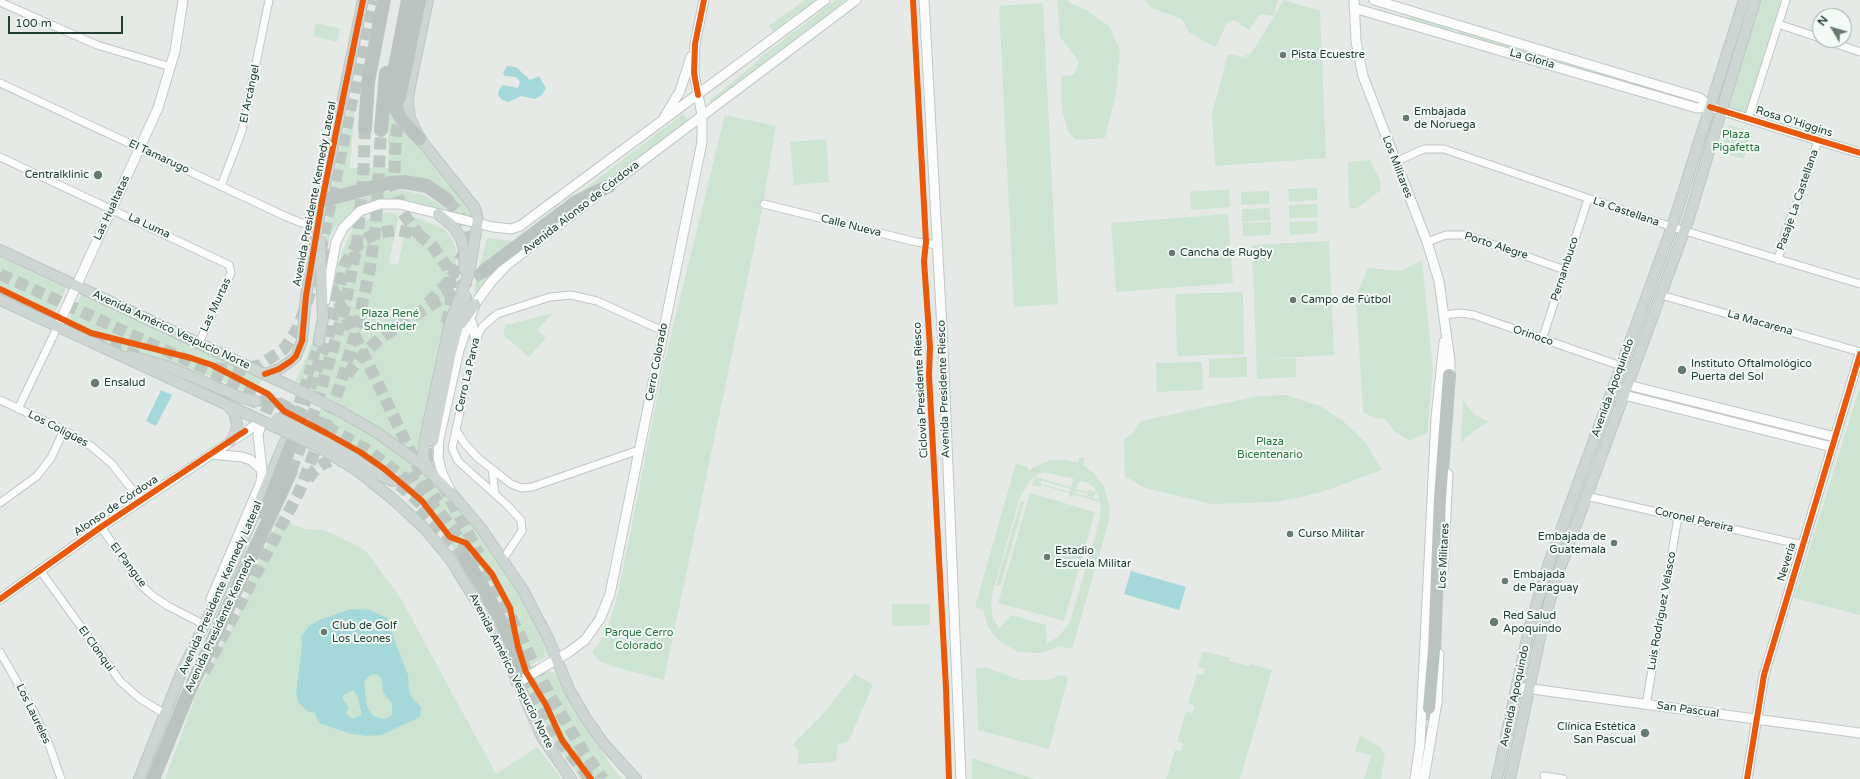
<!DOCTYPE html>
<meta charset="utf-8">
<style>
body{margin:0}
#map{position:relative;width:1860px;height:779px;overflow:hidden;background:#e5eae7;font-family:"Varela Round",sans-serif}
canvas{display:block}
.north{position:absolute;left:1812px;top:8px;width:40px;height:40px;box-sizing:border-box;background:#f3f9f5;border:1px solid #9faea7;border-radius:50%;rotate:308deg;font-size:11px;font-weight:700;line-height:16px;text-align:center;color:#213e33}
.north::after{content:'';display:block;margin:auto;width:14px;height:18px;background:#667a72;clip-path:polygon(50% 0,100% 100%,50% 72%,0 100%)}
.scale{position:absolute;left:8px;top:16px;width:115px;height:18px;box-sizing:border-box;border:2px solid #213e33;border-top:0;padding-left:5px;font-size:12px;line-height:14px;white-space:nowrap;color:#213e33;-webkit-text-stroke:3px #f3f9f5;paint-order:stroke}
</style>
<div id="map">
<canvas width="1860" height="779"></canvas>
<div class="north">N</div>
<div class="scale">100 m</div>
</div>
<script>
const g = document.querySelector('canvas').getContext('2d');
g.lineJoin = 'round';
function fillPath(path, color) {
  g.fillStyle = color;
  g.fill(path, 'evenodd');
}
function shape(rows) {
  const path = new Path2D();
  for (const r of rows) {
    path.moveTo(r[0], r[1]);
    for (let i = 2; i < r.length; i += 2) path.lineTo(r[i], r[i + 1]);
  }
  return path;
}
function stroke(path, color, width, dash) {
  g.strokeStyle = color;
  g.lineWidth = width;
  g.lineCap = dash ? 'butt' : 'round';
  g.setLineDash(dash || []);
  g.stroke(path);
}
function write(font, color, halo, rows, align = 'center') {
  g.font = font + ' "Varela Round",sans-serif';
  g.lineWidth = 4;
  g.setLineDash([]);
  g.textBaseline = 'middle';
  g.strokeStyle = halo;
  g.fillStyle = color;
  for (const [text, x, y, turn = 0] of rows) {
    g.save();
    g.translate(x, y);
    g.rotate((+turn || 0) * Math.PI / 180);
    g.textAlign = isNaN(turn) ? turn : align;
    if (halo) g.strokeText(text, 0, 0);
    g.fillText(text, 0, 0);
    g.restore();
  }
}
fillPath(shape([
 [805,0,817,0,774,32,769,26],
 [836,0,850,0,713,103,709,101,752,66,761,57],
 [1057,0,1067,0,1071,4,1086,10,1109,26,1120,50,1116,94,1105,138,1076,140,1068,131,1062,110,1061,76,1074,75,1079,62,1060,37],
 [1145,0,1278,0,1273,16,1260,14,1249,30,1234,20,1227,22,1216,47,1205,42,1189,32,1182,19,1151,8],
 [1284,0,1320,11,1326,158,1215,166,1212,113,1228,54,1243,57,1252,52],
 [1758,0,1781,0,1748,111,1745,113,1729,108,1727,104],
 [1043,3,1058,304,1014,307,999,6],
 [1411,14,1455,27,1453,32,1410,19,1409,17],
 [316,23,340,28,337,42,313,36],
 [1460,29,1515,45,1514,50,1459,34],
 [1522,48,1661,89,1659,93,1521,52],
 [388,105,402,126,466,204,471,212,472,220,388,200,354,211,335,228,323,248,329,207,376,194,403,190,426,196,442,206,450,197,429,183,330,196,348,112,354,110,350,168,388,168],
 [683,114,689,121,606,184,566,203],
 [725,115,776,126,762,210,664,680,611,666,598,660,592,651,599,643,609,625,619,589,665,359],
 [1729,125,1752,132,1744,159,1720,152],
 [826,139,829,182,794,185,790,142],
 [1370,160,1380,180,1381,190,1356,209,1349,207,1348,162],
 [1317,188,1317,200,1289,202,1288,189],
 [1229,189,1230,207,1191,210,1190,192],
 [1269,191,1269,204,1241,205,1241,192],
 [1317,204,1318,217,1289,218,1289,205],
 [1270,208,1270,220,1242,222,1242,209],
 [389,212,397,214,398,219,389,263,398,265,407,221,414,217,444,229,452,239,456,250,456,280,424,414,420,456,338,403,295,382,312,344,315,324,319,326,316,341,329,345,337,302,337,269,343,249,352,230,368,219],
 [1228,214,1233,283,1116,292,1111,223],
 [1317,221,1318,233,1290,235,1289,222],
 [1271,222,1271,235,1243,236,1243,223],
 [487,238,513,241,522,238,483,269,488,277,478,293,475,293,475,285],
 [1329,241,1334,355,1259,359,1296,358,1296,377,1257,379,1252,245],
 [0,257,66,288,52,319,0,295],
 [1422,260,1433,370,1427,433,1410,441,1395,432,1384,418,1376,419,1363,412,1356,297,1368,268,1401,271],
 [1243,292,1244,354,1177,356,1175,294],
 [81,295,263,378,253,394,208,375,121,349,66,326],
 [553,313,537,330,546,338,529,357,503,335,506,325],
 [1247,357,1247,377,1209,378,1209,359],
 [1202,362,1203,390,1157,392,1156,363],
 [1860,386,1860,615,1794,598],
 [1286,395,1320,406,1343,421,1366,443,1382,470,1319,493,1282,501,1252,503,1211,504,1142,487,1125,476,1124,439,1134,432,1141,421,1258,396],
 [1463,400,1475,415,1489,422,1475,430,1461,443],
 [321,407,373,433,441,485,503,564,532,614,548,656,525,668,504,608,492,584,470,552,461,558,431,516,420,504,396,485,400,476,361,450,314,424],
 [1080,457,1085,458,1083,465,1094,473,1104,486,1110,509,1108,524,1072,649,1060,646,1042,653,1018,652,998,640,988,627,983,610,975,607,1016,463,1028,467,1028,471,1036,466,1051,460,1066,460,1078,463],
 [1043,472,1074,479,1071,487,1035,477,1035,479,1071,489,1070,492,1041,484,1041,481,1034,479,1032,485,1040,487,1041,485,1069,493,1069,496,1074,497,1075,495,1098,502,1099,500,1075,493,1076,491,1088,494,1087,496,1094,498,1096,492,1089,490,1088,492,1076,489,1079,481,1088,483,1094,487,1098,494,1101,508,1099,522,1070,622,1058,637,1047,643,1046,625,1011,615,999,629,993,618,991,604,993,591,1020,497,1031,479],
 [1030,493,1095,512,1064,621,998,603],
 [1021,500,1024,502,1000,586,996,585],
 [280,519,305,529,324,530,365,550,400,597,496,774,537,747,562,779,165,779,196,695,250,592,245,589],
 [892,604,930,604,930,625,892,626],
 [1203,651,1230,658,1229,661,1249,666,1250,664,1272,670,1240,779,1166,779,1175,750,1181,751,1184,744,1177,741,1186,711,1192,713,1195,706,1188,703,1197,674,1203,675,1205,669,1198,666],
 [976,668,988,668,1020,680,1047,680,1060,675,1066,676,1068,678,1049,749,978,730],
 [550,671,555,673,558,677,576,713,612,767,622,779,581,779,555,743,536,708,528,689,529,683,546,672],
 [855,674,873,685,848,742,838,744,836,762,797,764,799,752,793,744,821,716],
 [1360,735,1381,748,1385,756,1381,779,1364,779,1371,755,1355,751],
 [972,758,1035,779,972,779]
]), '#cde4d2');
fillPath(shape([
 [507,66,516,67,530,80,539,76,546,88,542,95,535,99,521,96,509,102,502,100,498,95,499,90,503,85,518,88,520,82,516,77,505,76,503,73],
 [161,390,172,395,156,426,146,421],
 [1131,571,1186,587,1179,610,1124,594],
 [351,609,370,610,387,618,398,650,408,675,409,692,413,699,421,707,420,717,381,735,367,736,351,734,319,723,315,713,307,711,299,703,296,694,302,646,301,638,303,634,309,626,319,620],
 [374,674,379,676,381,679,383,692,392,704,392,715,385,719,373,716,367,706,364,682,369,676],
 [351,691,354,691,357,696,362,715,352,719,347,715,346,712,348,709,347,704,343,700,343,695]
]), '#a4d8da');
stroke(shape([
 [256,401,281,403,293,410,294,417],
 [289,432,319,341],
 [393,481,406,480,414,476,425,463,433,441]
]), '#bec8c3', 10, [10, 5]);
stroke(shape([
 [400,107,396,138,394,185,403,213,419,235],
 [324,250,331,286,427,486,438,502],
 [0,274,262,395,324,425,369,451,406,479,427,498,444,518,491,582,505,605,549,694,585,754,603,779],
 [0,293,49,317],
 [428,303,451,279,464,252,466,239,464,224,457,211,447,200],
 [93,338,143,358],
 [215,368,239,371,260,365,284,349,298,328,315,278,373,0],
 [347,375,359,359,379,339,484,271],
 [246,398,289,417],
 [298,422,329,334,344,266,354,249,364,240,377,233,398,230,419,235,432,245,447,267,451,284,451,302,446,326],
 [427,433,430,456,435,470,479,554],
 [291,471,315,409,344,311,357,244,363,179,365,129],
 [383,475,402,487,430,512],
 [308,479,315,470,323,464,330,461,348,460],
 [419,509,446,535,464,557],
 [514,642,537,698,549,722,561,743,590,779],
 [204,672,299,492,340,386,358,324,370,268,376,223,381,130],
 [1422,756,1429,708]
]), '#bec8c3', 12, [12, 6]);
const street = shape([
 [0,2,97,45,171,67],
 [1778,24,1820,38],
 [1825,40,1860,52],
 [0,83,289,218,302,223,319,221],
 [1748,119,1786,0],
 [0,157,229,265,231,273,199,343],
 [1395,162,1424,149,1444,149,1672,227,1860,284],
 [221,186,242,131,269,0],
 [764,204,916,242,938,245],
 [1427,242,1446,235,1466,235,1565,270],
 [1778,260,1787,227,1800,196,1818,140],
 [1661,295,1860,352],
 [1444,315,1461,313,1474,315,1621,366],
 [1542,340,1588,199],
 [0,400,64,430,91,446,112,464,141,501],
 [18,409,57,328],
 [456,430,465,444,478,458,511,484,522,488,532,487,639,450],
 [492,469,495,494],
 [1586,496,1803,545],
 [0,503,37,476,51,458,64,430],
 [101,527,141,585,153,596,168,606,201,623],
 [503,559,522,531,521,520,507,505,458,461,452,448,476,339,482,327,497,314,550,297,571,295,597,301,663,331],
 [40,570,120,681,139,698,165,714],
 [0,652,34,712,50,747,61,779],
 [1646,705,1678,517],
 [1544,776,1563,779]
]);
const secondary = shape([
 [924,0,943,347,961,779],
 [1354,0,1356,41,1363,76,1427,242,1439,281,1450,361,1450,381],
 [1374,0,1700,98,1710,107,1860,153],
 [1354,8,1697,108,1710,107],
 [665,116,680,91,691,57],
 [605,189,856,0],
 [325,301,336,242,343,228,360,211,380,204,399,204,493,227,511,229,520,226,825,0],
 [470,317,476,339],
 [57,328,158,108,175,51,183,0],
 [1628,385,1835,437],
 [1624,395,1832,447],
 [211,454,242,457,251,460,262,470],
 [450,490,442,473,438,458,439,439,459,350,475,304,491,282,507,265,595,197],
 [1443,571,1448,474],
 [0,599,101,527,262,421],
 [211,599,261,482,262,470,258,435,262,421],
 [518,682,569,652,585,640,600,619,610,594,702,142,702,115,694,73,695,44,704,0],
 [1517,687,1860,733],
 [1415,779,1420,744,1436,418,1444,342],
 [1424,779,1437,702,1439,654],
 [1747,779,1764,675,1860,354]
]);
const primary = shape([
 [428,0,409,91,408,104,410,118,420,139,475,208,478,220,469,273,450,323,426,434,423,456,425,463,434,475],
 [438,214,454,227,461,239,465,253,464,269],
 [0,250,292,387],
 [0,300,273,426],
 [462,323,475,304],
 [319,341,323,319,320,241],
 [130,356,167,366,242,398,256,401],
 [265,374,279,369,291,361,296,356,302,341,306,296,322,201,363,0],
 [229,407,234,413,237,424,235,434,231,441],
 [336,409,376,432,421,464,454,496,481,528,523,590,548,638,569,689,585,717,604,744,636,779],
 [325,439,379,475,393,481],
 [433,441,451,352,466,297],
 [321,448,362,474,395,501,424,528,450,559,484,614,516,678,542,737,571,779],
 [139,779,182,671,232,567,285,441],
 [1497,779,1529,629,1550,560,1672,227,1744,0],
 [1510,779,1541,633,1555,582,1688,221,1755,0]
]);
const highway = shape([
 [408,0,393,77,393,94,396,108,401,118,420,139],
 [400,98,420,0],
 [365,129,368,82,384,0],
 [381,130,386,73],
 [322,201,389,183,404,182,427,186,447,200],
 [484,271,576,202,609,186],
 [264,513,291,444],
 [464,557,484,589,508,635,513,650,517,681],
 [1429,708,1434,650,1440,498,1449,375],
 [153,779,187,696,291,471]
]);
stroke(street, '#c2c7c4', 9);
stroke(secondary, '#c0c8c4', 11);
stroke(primary, '#bcc6c2', 12);
stroke(highway, '#bcc6c2', 14);
stroke(street, '#fbfcfb', 7);
stroke(secondary, '#fbfcfb', 9);
stroke(primary, '#cdd6d3', 10);
stroke(highway, '#bac3c0', 12);
const primaryBridge = shape([
 [292,387,336,409],
 [277,418,325,439],
 [273,426,321,448]
]);
stroke(primaryBridge, '#bcc6c2', 12, []);
stroke(primaryBridge, '#cdd6d3', 10);
stroke(shape([
 [913,0,926,242,924,261,930,347,929,375,946,688,949,779],
 [698,95,694,73,695,44,704,0],
 [1710,107,1860,153],
 [0,289,91,333,191,358,212,365,268,394,284,411,326,433,360,452,383,468,408,489,422,501,450,537,466,543,492,574,510,608,518,647,526,672,546,705,562,740,591,779],
 [265,374,279,369,291,361,296,356,302,341,306,296,322,201,363,0],
 [0,599,101,527,245,431],
 [1747,779,1764,675,1860,354]
]), '#e8590c', 6);
for (const [x, y, r, color] of [
 [1283,55,4,"#667a72"],
 [1406,118,4,"#667a72"],
 [98,175,5,"#667a72"],
 [1172,253,4,"#667a72"],
 [1293,300,4,"#667a72"],
 [1682,370,5,"#667a72"],
 [95,383,5,"#667a72"],
 [1290,534,4,"#667a72"],
 [1614,543,4,"#667a72"],
 [1047,557,4,"#667a72"],
 [1505,581,4,"#667a72"],
 [1494,622,5,"#667a72"],
 [324,632,4,"#667a72"],
 [1645,733,5,"#667a72"]
]) {
  const dot = new Path2D();
  dot.arc(x, y, r, 0, 2 * Math.PI);
  g.fillStyle = color;
  g.fill(dot);
  stroke(dot, '#f3f9f5', 1.5);
}
write('11px', '#213e33', '#f3f9f5', [
 ["Pista Ecuestre",1291,55],
 ["Embajada",1414,112],
 ["de Noruega",1414,125],
 ["Centralklinic",89,175,"right"],
 ["Cancha de Rugby",1180,253],
 ["Campo de Fútbol",1301,300],
 ["Instituto Oftalmológico",1691,364],
 ["Puerta del Sol",1691,377],
 ["Ensalud",104,383],
 ["Curso Militar",1298,534],
 ["Embajada de",1606,537,"right"],
 ["Guatemala",1606,550,"right"],
 ["Estadio",1055,551],
 ["Escuela Militar",1055,564],
 ["Embajada",1513,575],
 ["de Paraguay",1513,588],
 ["Red Salud",1503,616],
 ["Apoquindo",1503,629],
 ["Club de Golf",332,626],
 ["Los Leones",332,639],
 ["Clínica Estética",1636,727,"right"],
 ["San Pascual",1636,740,"right"]
], 'left');
write('11px', '#213e33', '#f3f9f5', [
 ["La Gloria",1532,59,16],
 ["El Arcángel",250,94,-78],
 ["Rosa O'Higgins",1794,122,17],
 ["El Tamarugo",159,157,25],
 ["Los Militares",1397,167,69],
 ["Avenida Presidente Kennedy Lateral",315,194,-79],
 ["Pasaje La Castellana",1798,200,-71],
 ["Las Hualtatas",112,208,-65],
 ["Avenida Alonso de Córdova",581,208,-38],
 ["La Castellana",1626,212,19],
 ["La Luma",149,226,25],
 ["Calle Nueva",851,226,14],
 ["Porto Alegre",1496,246,18],
 ["Pernambuco",1565,269,-72],
 ["Las Murtas",216,305,-65],
 ["La Macarena",1760,323,16],
 ["Avenida Américo Vespucio Norte",171,330,25],
 ["Orinoco",1533,336,19],
 ["Cerro Colorado",657,362,-79],
 ["Cerro La Parva",468,375,-77],
 ["Avenida Apoquindo",1613,388,-70],
 ["Avenida Presidente Riesco",944,389,-92],
 ["Ciclovía Presidente Riesco",921,390,-93],
 ["Los Coligües",58,429,27],
 ["Alonso de Córdova",116,506,-34],
 ["Coronel Pereira",1694,520,13],
 ["Los Militares",1444,556,-87],
 ["Nevería",1787,562,-73],
 ["El Pangue",128,565,53],
 ["Avenida Presidente Kennedy Lateral",221,588,-66],
 ["Luis Rodríguez Velasco",1662,611,-80],
 ["Avenida Presidente Kennedy",220,624,-65],
 ["El Clonqui",96,649,54],
 ["Avenida Américo Vespucio Norte",511,671,63],
 ["Avenida Apoquindo",1515,696,-78],
 ["San Pascual",1688,710,8],
 ["Los Laureles",33,714,64]
]);
write('11px', '#2a773f', '#f3f9f5', [
 ["Plaza",1736,135],
 ["Pigafetta",1736,148],
 ["Plaza René",390,314],
 ["Schneider",390,327],
 ["Plaza",1270,442],
 ["Bicentenario",1270,455],
 ["Parque Cerro",639,633],
 ["Colorado",639,646]
]);
</script>
